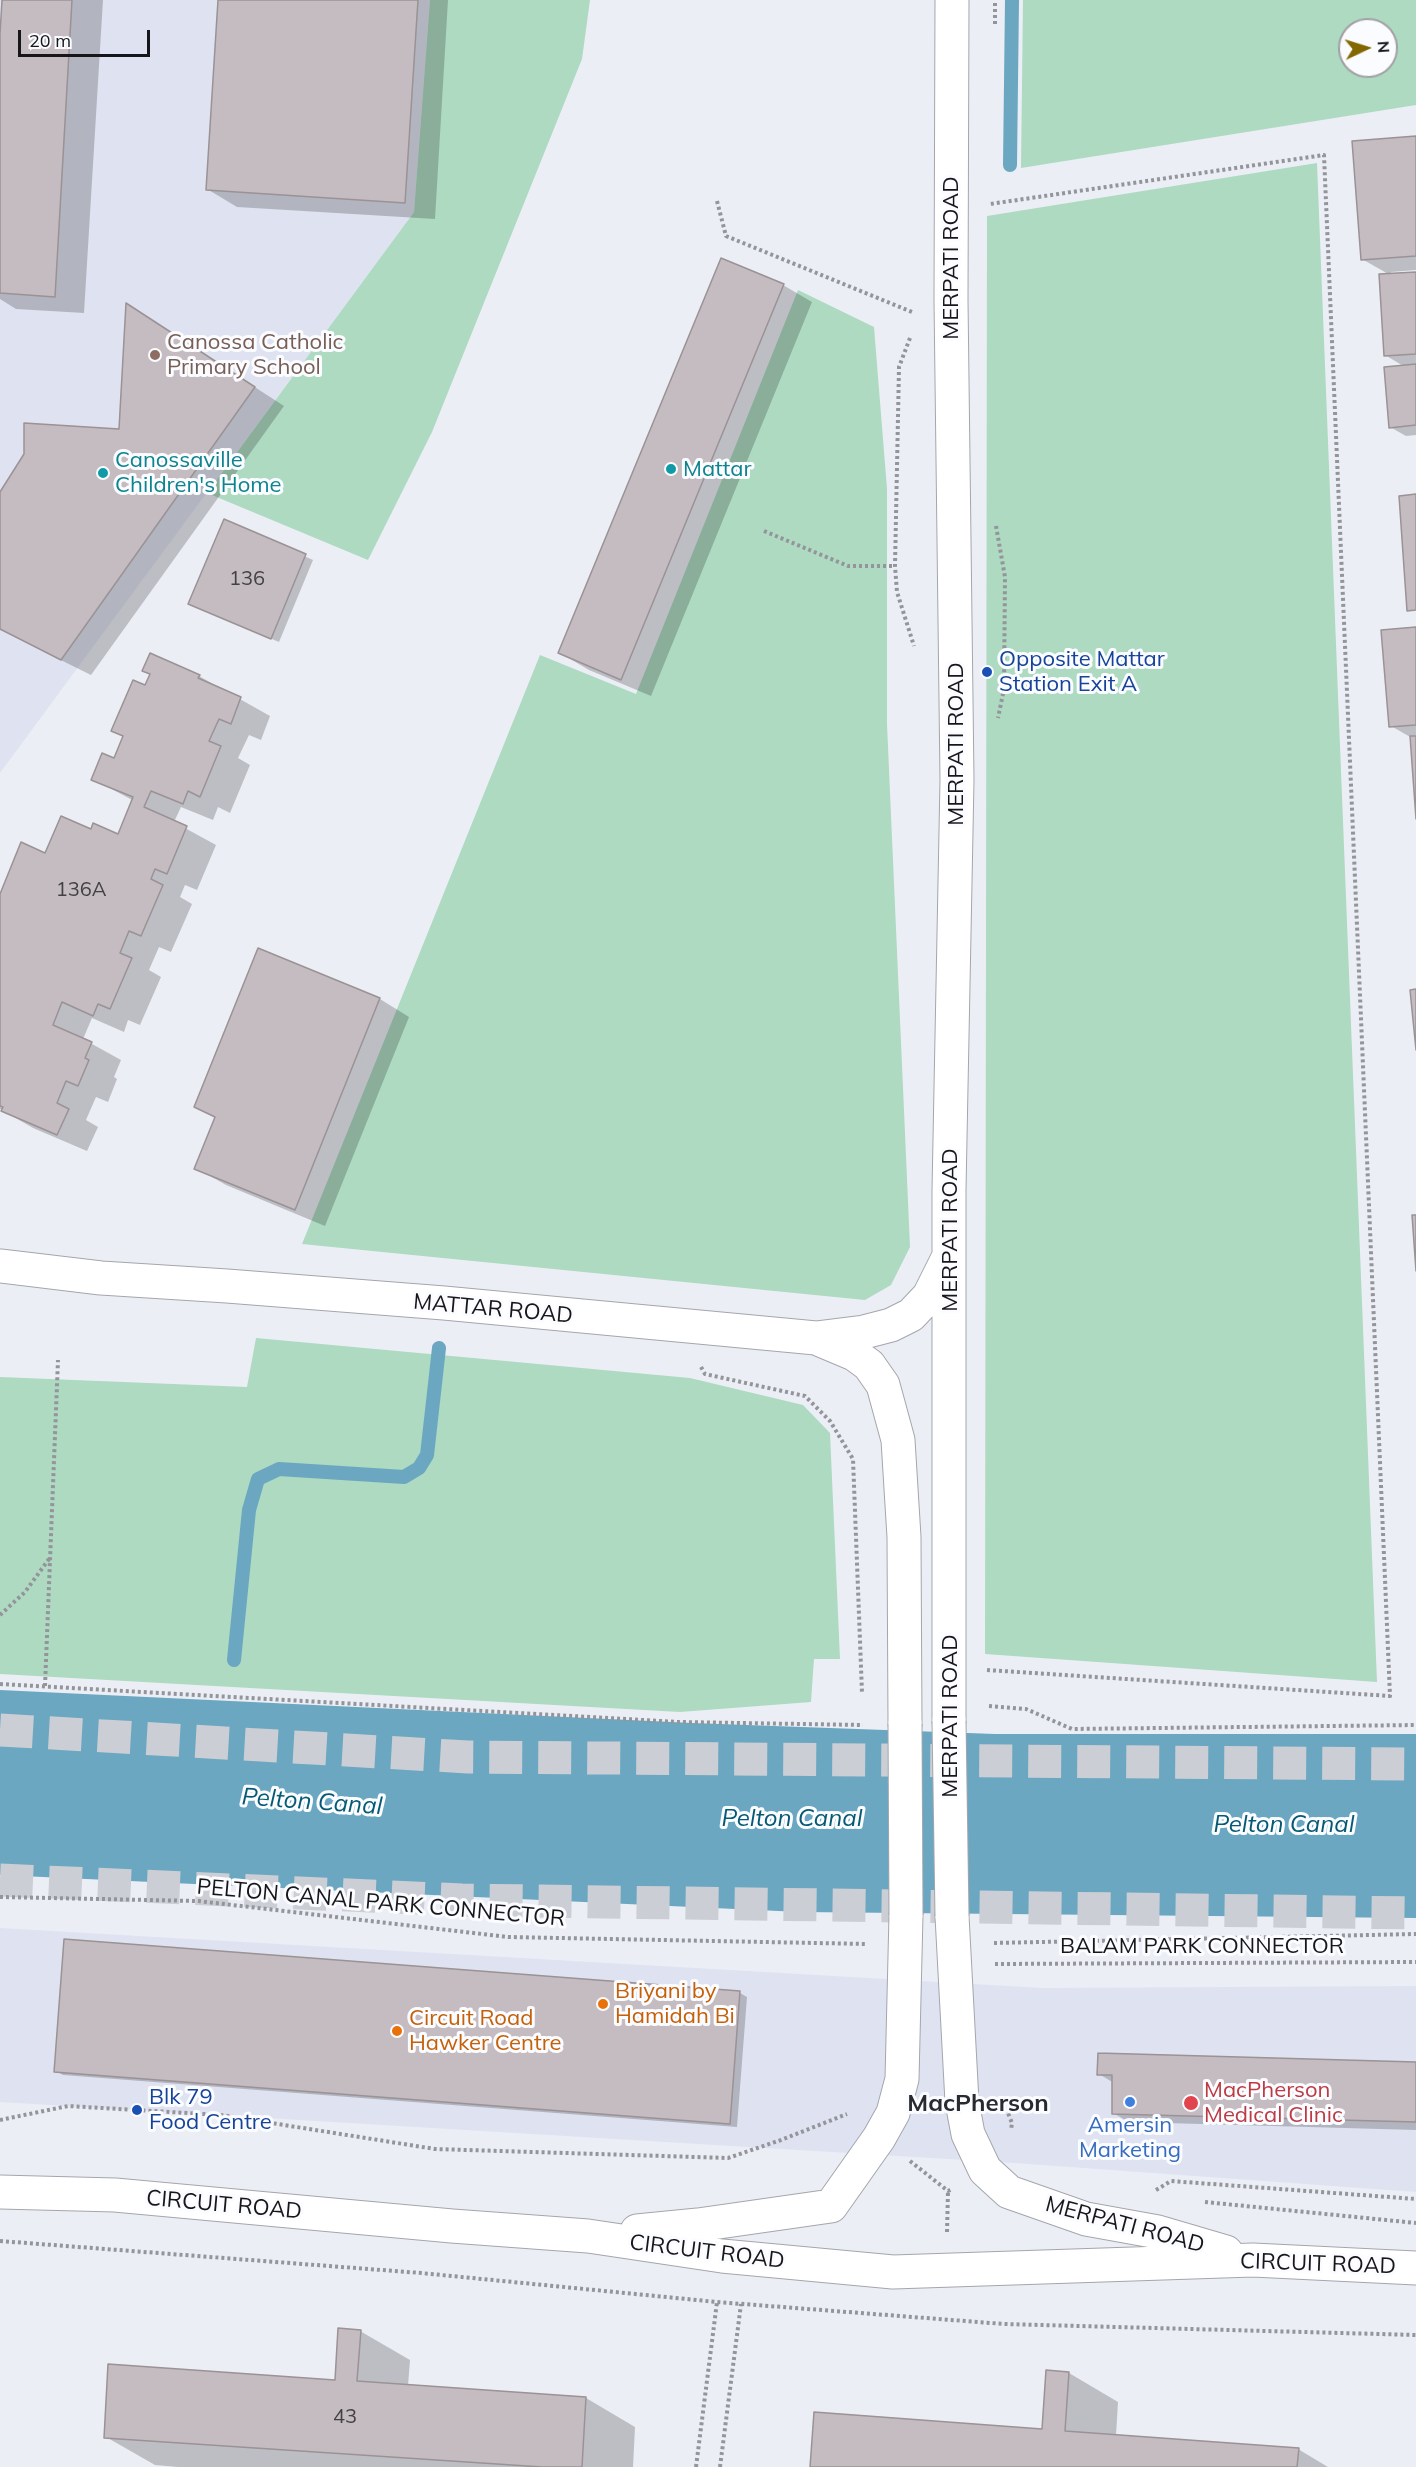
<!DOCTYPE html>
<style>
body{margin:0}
#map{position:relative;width:1416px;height:2467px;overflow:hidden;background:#eceef6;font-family:Mulish,sans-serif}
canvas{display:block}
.north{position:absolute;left:1338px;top:18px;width:60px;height:60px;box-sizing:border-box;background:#fbfcff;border:2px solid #a0a0a3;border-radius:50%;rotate:86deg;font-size:16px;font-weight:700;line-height:24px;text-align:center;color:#17171a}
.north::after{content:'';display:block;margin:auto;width:21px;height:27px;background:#836801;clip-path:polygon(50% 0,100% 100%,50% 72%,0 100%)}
.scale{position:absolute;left:18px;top:30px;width:132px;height:27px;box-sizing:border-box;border:3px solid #17171a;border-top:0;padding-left:8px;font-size:18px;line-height:21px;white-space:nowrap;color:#17171a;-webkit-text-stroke:4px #fbfcff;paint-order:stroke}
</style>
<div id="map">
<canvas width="1416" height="2467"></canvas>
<div class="north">N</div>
<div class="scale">20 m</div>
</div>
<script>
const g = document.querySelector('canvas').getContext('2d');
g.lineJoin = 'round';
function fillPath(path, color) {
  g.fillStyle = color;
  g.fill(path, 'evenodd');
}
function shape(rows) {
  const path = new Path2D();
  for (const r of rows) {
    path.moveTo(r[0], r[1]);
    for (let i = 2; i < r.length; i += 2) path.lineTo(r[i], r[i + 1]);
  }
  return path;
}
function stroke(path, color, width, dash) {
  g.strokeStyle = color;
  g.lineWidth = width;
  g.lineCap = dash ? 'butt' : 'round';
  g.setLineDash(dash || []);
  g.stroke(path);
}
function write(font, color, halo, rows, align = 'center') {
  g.font = font + ' Mulish,sans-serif';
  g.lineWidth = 6;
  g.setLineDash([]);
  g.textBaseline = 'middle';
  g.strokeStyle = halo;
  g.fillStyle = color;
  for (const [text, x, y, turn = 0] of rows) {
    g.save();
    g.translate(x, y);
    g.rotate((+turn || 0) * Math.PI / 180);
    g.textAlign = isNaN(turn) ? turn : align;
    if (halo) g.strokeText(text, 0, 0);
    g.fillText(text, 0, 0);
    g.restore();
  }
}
fillPath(shape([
 [0,0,430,0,414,212,0,773],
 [0,1928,1043,1988,1416,1986,1416,2192,1014,2163,0,2102]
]), '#dfe3f1');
fillPath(shape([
 [430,0,590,0,582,59,432,432,368,560,207,493,414,212],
 [1023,0,1416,0,1416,105,1021,168],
 [1350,30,1386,30,1386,66,1350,66],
 [1317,163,1377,1682,985,1654,987,216],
 [798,290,874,327,887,489,887,724,910,1247,891,1285,865,1300,302,1244,540,655,636,694],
 [256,1338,690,1378,803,1405,830,1433,840,1659,814,1659,811,1702,680,1712,0,1674,0,1377,247,1387]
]), '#addac1');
fillPath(shape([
 [0,1690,692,1723,995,1734,1416,1734,1416,1918,800,1912,0,1875]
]), '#6ba7c1');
fillPath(shape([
 [4,0,103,0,84,313,16,309,0,299,0,60],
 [219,0,448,0,435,219,237,207,207,189],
 [1416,137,1416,270,1391,272,1391,275,1416,273,1416,435,1406,436,1390,427,1405,367,1385,355,1390,275,1362,259],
 [783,285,812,302,651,696,589,670,560,653],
 [128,305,284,406,91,675,0,630,0,495,120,430],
 [225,521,313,560,279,642,197,607],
 [1416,629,1416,798,1412,738,1391,726],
 [199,676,270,716,261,740,249,735,238,758,250,765,230,813,218,807,213,820,181,807,174,822,216,845,197,890,185,885,180,897,192,904,171,952,159,947,149,970,161,977,140,1025,128,1020,124,1032,92,1018,83,1039,121,1060,114,1077,117,1079,108,1102,96,1097,86,1120,98,1127,87,1151,33,1128,0,1109,0,896,46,855,91,831,119,836,134,801,93,779,115,760,145,687],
 [259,950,380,999,409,1017,325,1226,226,1185,196,1168,216,1118,196,1106],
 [740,1993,747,1997,737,2127,63,2075,56,2071],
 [1416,2064,1416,2130,1129,2122,1113,2113,1114,2083,1099,2074],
 [360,2331,410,2360,408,2386,586,2398,635,2427,633,2467,178,2467,155,2465,106,2437,336,2382],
 [1069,2373,1118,2402,1116,2436,1298,2449,1328,2467,811,2467,1043,2430]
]), '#0003');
stroke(shape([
 [1010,165,1012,0],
 [234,1660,249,1510,258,1479,279,1469,404,1477,419,1468,427,1455,439,1348]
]), '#6ba7c1', 14);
const building = shape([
 [2,0,72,0,55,297,0,293,0,34,2,0],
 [218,0,418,0,405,203,206,190,218,0],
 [1416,136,1416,256,1361,260,1352,141,1416,136],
 [721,258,784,284,621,680,558,653,721,258],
 [1416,272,1416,354,1384,356,1379,274,1416,272],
 [126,303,255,387,61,660,0,629,0,492,24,454,24,423,119,429,126,303],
 [1416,364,1416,425,1389,428,1384,367,1416,364],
 [1416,494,1416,610,1407,611,1399,496,1416,494],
 [224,519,306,554,271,639,188,604,224,519],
 [1416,627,1416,725,1389,727,1381,630,1416,627],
 [150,653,200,675,198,678,241,697,231,724,219,719,209,741,221,746,200,797,188,791,183,804,151,791,144,807,187,826,167,874,155,869,151,879,163,885,141,936,129,931,120,953,132,958,110,1009,98,1004,93,1016,62,1002,53,1025,92,1042,85,1058,89,1060,78,1086,66,1081,57,1103,69,1109,57,1135,1,1111,3,1107,0,1106,0,894,21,842,45,853,61,816,91,829,93,823,118,834,133,797,91,780,102,753,114,758,123,736,111,731,133,680,145,685,150,674,142,671,150,653],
 [1410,736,1416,736,1416,819,1410,736],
 [258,948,380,998,295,1210,194,1169,215,1117,194,1107,258,948],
 [1416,989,1416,1050,1410,990,1416,989],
 [1412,1215,1416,1215,1416,1271,1412,1215],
 [64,1939,740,1991,730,2124,54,2072,64,1939],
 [1098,2053,1416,2062,1416,2122,1112,2114,1112,2075,1097,2075,1098,2053],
 [338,2328,361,2330,357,2381,586,2397,582,2467,542,2467,104,2438,108,2364,335,2380,338,2328],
 [1046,2370,1069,2372,1065,2431,1299,2448,1297,2467,810,2467,814,2412,1042,2429,1046,2370]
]);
fillPath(building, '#c4bcc0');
stroke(building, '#9a9295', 1.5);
stroke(shape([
 [0,1730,468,1757,1416,1764],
 [0,1880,462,1900,1416,1913]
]), '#ccced5', 33, [33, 16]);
const tertiary = shape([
 [0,1266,101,1278,227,1286,444,1303,816,1338,864,1332,891,1325,911,1315,929,1296,947,1260],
 [816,1338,854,1354,869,1365,883,1385,898,1440,904,1537,905,1724],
 [949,1721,949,1190,957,780,951,300,952,0],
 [952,1916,962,2102,968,2134,985,2170,1009,2192,1086,2219,1158,2232,1226,2252],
 [0,2192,115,2195,452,2226,588,2236,722,2256,893,2272,1253,2260,1416,2268],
 [637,2231,698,2225,831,2206,879,2138,893,2113,902,2079,906,1915]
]);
stroke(tertiary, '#a4a6ac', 35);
stroke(shape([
 [995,24,995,0],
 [717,201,726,236,912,312],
 [910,338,899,367,895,566,897,592,914,646],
 [996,526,1005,577,1004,689,998,718],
 [764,531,848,566,895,566],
 [701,1367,705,1374,805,1396,830,1421,853,1459,862,1693],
 [0,1615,25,1592,49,1559],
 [987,1670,1390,1696,1324,155,990,204],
 [0,1684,679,1722,863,1725],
 [45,1686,58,1360],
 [989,1706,1026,1709,1072,1729,1416,1725],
 [0,1897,198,1901,508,1937,867,1944],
 [994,1943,1416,1934],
 [995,1964,1416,1962],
 [1006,2108,1012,2123,1011,2130],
 [0,2120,68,2106,221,2115,435,2149,728,2158,781,2140,847,2114],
 [910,2161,948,2191,952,2189],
 [1156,2190,1171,2181,1416,2199],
 [1205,2202,1416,2223],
 [947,2232,948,2191],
 [0,2241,421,2273,717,2302,1004,2324,1416,2335],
 [696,2467,717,2302],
 [720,2467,741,2304]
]), '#94959b', 4, [3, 3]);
stroke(tertiary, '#fff', 33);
const tertiaryBridge = shape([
 [949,1721,952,1916],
 [905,1724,906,1915]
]);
stroke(tertiaryBridge, '#a4a6ac', 35, []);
stroke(tertiaryBridge, '#fff', 33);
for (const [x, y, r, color] of [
 [155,355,6,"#8d6e63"],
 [671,469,6,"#0f9aa8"],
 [103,473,6,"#0f9aa8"],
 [987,672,6,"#1a4fb4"],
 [603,2004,6,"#e8710a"],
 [397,2031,6,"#e8710a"],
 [1130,2102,6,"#3f7fe0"],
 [1191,2103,8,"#e0444e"],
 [137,2110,6,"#1a4fb4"]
]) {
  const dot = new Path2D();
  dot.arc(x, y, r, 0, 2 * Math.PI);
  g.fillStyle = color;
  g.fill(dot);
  stroke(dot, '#fbfcff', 2);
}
write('20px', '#424044', null, [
 ["136",247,579],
 ["136A",81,890],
 ["43",345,2417]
]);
write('22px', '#17171a', '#fbfcff', [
 ["MERPATI ROAD",951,258,-90],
 ["MERPATI ROAD",956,744,-90],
 ["MERPATI ROAD",950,1230,-90],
 ["MATTAR ROAD",493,1309,5],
 ["MERPATI ROAD",950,1716,-90],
 ["PELTON CANAL PARK CONNECTOR",381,1903,5],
 ["BALAM PARK CONNECTOR",1202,1946],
 ["CIRCUIT ROAD",224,2205,5],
 ["MERPATI ROAD",1125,2225,15],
 ["CIRCUIT ROAD",707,2252,7],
 ["CIRCUIT ROAD",1318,2264,2]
]);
write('22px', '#785e54', '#fbfcff', [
 ["Canossa Catholic",167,342],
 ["Primary School",167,367]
], 'left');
write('22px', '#0d838f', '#fbfcff', [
 ["Canossaville",115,460],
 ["Children's Home",115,485],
 ["Mattar",683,469]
], 'left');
write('22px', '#164399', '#fbfcff', [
 ["Opposite Mattar",999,659],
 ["Station Exit A",999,684],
 ["Blk 79",149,2097],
 ["Food Centre",149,2122]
], 'left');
write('22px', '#c56008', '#fbfcff', [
 ["Briyani by",615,1991],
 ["Hamidah Bi",615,2016],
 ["Circuit Road",409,2018],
 ["Hawker Centre",409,2043]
], 'left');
write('22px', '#be3a42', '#fbfcff', [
 ["MacPherson",1204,2090],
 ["Medical Clinic",1204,2115]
], 'left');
write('22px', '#366cbe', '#fbfcff', [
 ["Amersin",1130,2125],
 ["Marketing",1130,2150]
]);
write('italic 24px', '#065974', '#fbfcff', [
 ["Pelton Canal",312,1802,4],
 ["Pelton Canal",792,1819],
 ["Pelton Canal",1284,1825]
]);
write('bold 24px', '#292a30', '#fbfcff', [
 ["MacPherson",978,2104]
]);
</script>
